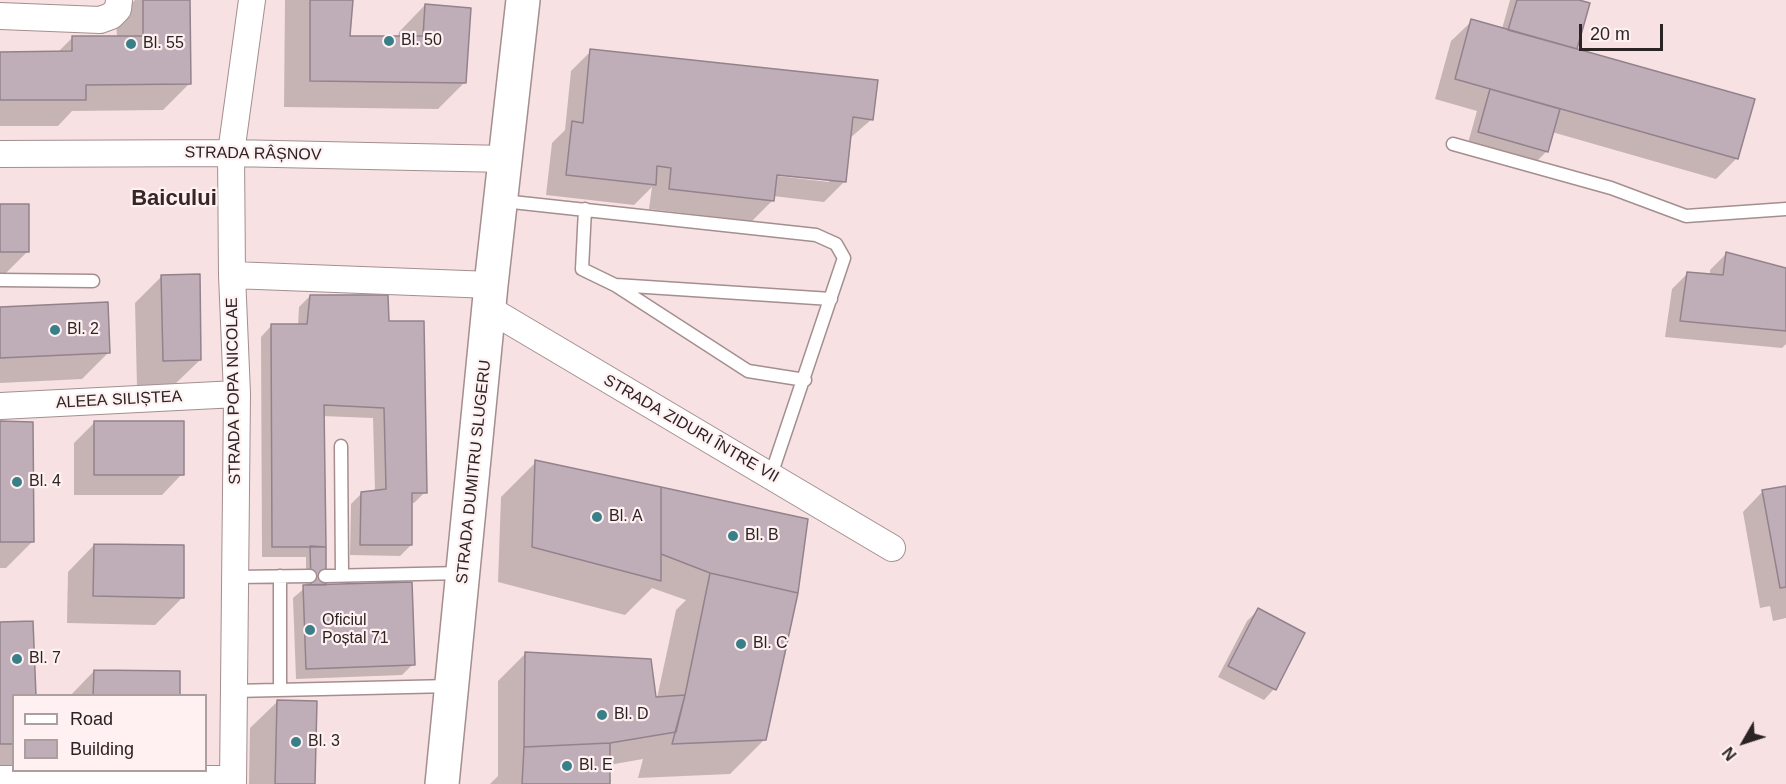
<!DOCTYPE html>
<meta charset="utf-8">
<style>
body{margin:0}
#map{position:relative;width:1786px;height:784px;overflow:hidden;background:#f8e1e2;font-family:Helvetica,sans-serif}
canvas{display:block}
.legend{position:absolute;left:12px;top:694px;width:195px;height:78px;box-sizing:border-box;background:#fff1f1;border:2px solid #ab9f9f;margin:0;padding:8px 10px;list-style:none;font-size:18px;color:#2c2324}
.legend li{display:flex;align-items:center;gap:12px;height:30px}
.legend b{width:30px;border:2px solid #ab9f9f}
.north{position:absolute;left:1714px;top:712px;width:60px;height:60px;-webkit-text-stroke:4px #fff1f1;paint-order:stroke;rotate:231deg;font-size:16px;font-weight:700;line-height:24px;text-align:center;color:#2c2324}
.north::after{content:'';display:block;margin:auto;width:21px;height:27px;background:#2c2324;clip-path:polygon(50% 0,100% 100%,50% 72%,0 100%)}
.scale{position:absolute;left:1579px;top:24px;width:84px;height:27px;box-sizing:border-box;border:3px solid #2c2324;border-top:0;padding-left:8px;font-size:18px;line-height:21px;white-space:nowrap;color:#2c2324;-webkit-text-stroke:4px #fff1f1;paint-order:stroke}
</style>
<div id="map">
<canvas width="1786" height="784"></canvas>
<ul class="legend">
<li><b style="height:8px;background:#fff"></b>Road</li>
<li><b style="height:16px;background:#bfadb8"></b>Building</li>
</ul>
<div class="north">N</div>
<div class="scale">20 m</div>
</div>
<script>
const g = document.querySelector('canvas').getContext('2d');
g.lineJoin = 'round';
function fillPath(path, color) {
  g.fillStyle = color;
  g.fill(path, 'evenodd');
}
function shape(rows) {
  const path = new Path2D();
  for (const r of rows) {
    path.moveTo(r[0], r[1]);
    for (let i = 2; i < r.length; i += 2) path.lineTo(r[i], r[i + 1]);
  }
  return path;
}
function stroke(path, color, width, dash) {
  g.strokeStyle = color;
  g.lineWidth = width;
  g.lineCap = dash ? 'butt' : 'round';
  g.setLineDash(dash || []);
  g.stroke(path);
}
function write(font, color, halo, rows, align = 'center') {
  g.font = font + ' Helvetica,sans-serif';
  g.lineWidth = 4.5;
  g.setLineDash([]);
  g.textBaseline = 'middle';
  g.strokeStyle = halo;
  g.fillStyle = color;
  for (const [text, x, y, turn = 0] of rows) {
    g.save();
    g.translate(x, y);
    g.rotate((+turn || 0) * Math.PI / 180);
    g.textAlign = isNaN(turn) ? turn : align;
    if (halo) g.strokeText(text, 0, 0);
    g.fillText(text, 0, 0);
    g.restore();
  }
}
fillPath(shape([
 [135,0,188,0,189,84,163,110,72,111,58,126,0,126,0,54,57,53,72,38,117,37,116,19],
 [285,0,352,0,348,38,398,38,399,32,425,5,465,82,438,109,284,107],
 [1510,0,1582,0,1580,2,1575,50,1737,158,1716,179,1552,132,1547,151,1536,162,1468,143,1477,111,1435,99,1451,41,1472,21,1502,29],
 [591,51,872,119,849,139,844,182,824,202,773,196,773,200,752,221,649,209,652,187,634,205,546,195,552,143,565,130,571,71],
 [769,172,829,179,829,182,769,175],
 [0,206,27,252,1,278,0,278],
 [1726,254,1786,269,1786,344,1782,348,1665,337,1672,289,1688,273,1710,275,1710,270],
 [162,276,200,360,173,386,137,387,135,303],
 [310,296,388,323,425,492,414,503,411,503,411,545,400,556,350,555,351,504,362,493,375,492,373,418,322,416,324,586,413,664,402,675,296,679,293,598,306,587,306,557,262,557,261,337,271,326,298,326,299,307],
 [0,309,109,352,82,379,0,383],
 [0,423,33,541,6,568,0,568],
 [94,423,182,474,162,495,74,495,74,443],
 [536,462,806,520,765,739,730,774,638,778,643,759,609,765,609,784,490,784,498,776,498,681,525,654,657,698,676,610,686,600,652,588,625,615,498,582,501,497],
 [1786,487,1786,618,1773,621,1770,606,1760,608,1743,512,1763,491],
 [94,545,182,598,155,625,67,623,68,572],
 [1258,610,1303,634,1274,689,1264,700,1218,677,1247,621],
 [0,623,14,696,14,765,9,769,0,770],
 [94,671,178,696,70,696],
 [277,702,313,784,249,784,250,728]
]), '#0003');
const building = shape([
 [143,0,190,0,191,84,86,85,86,100,0,100,0,52,72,51,72,36,143,36,143,0],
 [310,0,353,0,350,36,423,36,425,4,471,8,466,83,310,81,310,0],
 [1517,0,1579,0,1590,3,1577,49,1508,30,1517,0],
 [1471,19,1755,99,1738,159,1455,79,1471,19],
 [590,49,878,80,873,120,853,117,846,182,777,175,774,201,669,189,671,168,657,166,656,185,566,175,572,121,583,123,590,49],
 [1490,89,1560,109,1548,152,1478,132,1490,89],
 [0,204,29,204,29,252,0,252,0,204],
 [1726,252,1786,268,1786,331,1680,321,1687,272,1723,275,1726,252],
 [200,274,201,360,163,361,161,275,200,274],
 [310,295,388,295,389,321,424,321,427,493,412,493,412,545,360,545,361,492,386,489,384,408,324,405,326,547,272,547,271,324,307,324,310,295],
 [108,302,110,353,0,358,0,307,108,302],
 [0,421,33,422,34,542,0,542,0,421],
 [94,421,184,421,184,475,94,475,94,421],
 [535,460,661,487,661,581,532,547,535,460],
 [1786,486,1786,587,1780,588,1762,490,1786,486],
 [661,487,808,519,798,593,710,573,661,554,661,487],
 [94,544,184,545,184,598,93,596,94,544],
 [310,546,326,547,326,585,311,585,310,546],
 [710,573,798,593,766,740,672,744,685,695,710,573],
 [412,582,415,665,306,669,303,585,412,582],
 [1258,608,1305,633,1276,690,1228,666,1258,608],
 [33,621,36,696,14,696,14,744,0,744,0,622,33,621],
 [525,652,651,659,656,697,685,695,676,732,610,743,524,747,525,652],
 [94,670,180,671,180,696,93,696,94,670],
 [277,700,317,701,315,784,275,784,277,700],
 [610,743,610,784,522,784,524,747,610,743]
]);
fillPath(building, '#bfadb8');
stroke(building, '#93828c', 1.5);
const lane = shape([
 [1453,144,1611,188,1686,216,1786,209],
 [503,201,816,235,836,244,844,258,771,475],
 [585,209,582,269,615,285,748,371,805,380],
 [0,280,93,281],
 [616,285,831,299],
 [341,446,342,575],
 [325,576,462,573],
 [235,577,310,576],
 [280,690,280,576],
 [234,691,451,686]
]);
const street = shape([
 [0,16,100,20,111,16,118,9,119,0],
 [0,154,231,153,506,159],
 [232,275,491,285],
 [489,309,892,548],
 [0,406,237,394],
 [0,779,233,779],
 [233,784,237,394,232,275,231,153,252,0]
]);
const secondary = shape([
 [442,784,491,285,523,0]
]);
stroke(lane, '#a48e8f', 15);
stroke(street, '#a48e8f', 28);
stroke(secondary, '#a48e8f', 36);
stroke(lane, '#fff', 12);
stroke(street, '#fff', 26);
stroke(secondary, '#fff', 33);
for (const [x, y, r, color] of [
 [389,41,6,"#387f88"],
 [131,44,6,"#387f88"],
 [55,330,6,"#387f88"],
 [17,482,6,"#387f88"],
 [597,517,6,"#387f88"],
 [733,536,6,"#387f88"],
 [310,630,6,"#387f88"],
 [741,644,6,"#387f88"],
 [17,659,6,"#387f88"],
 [602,715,6,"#387f88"],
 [296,742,6,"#387f88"],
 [567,766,6,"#387f88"]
]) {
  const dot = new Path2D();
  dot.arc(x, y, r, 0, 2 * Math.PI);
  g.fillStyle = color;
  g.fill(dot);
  stroke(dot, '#fff1f1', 2);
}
write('16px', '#2c2324', '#fff1f1', [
 ["Bl. 50",401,41],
 ["Bl. 55",143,44],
 ["Bl. 2",67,330],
 ["Bl. 4",29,482],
 ["Bl. A",609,517],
 ["Bl. B",745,536],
 ["Oficiul",322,621],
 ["Poștal 71",322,639],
 ["Bl. C",753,644],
 ["Bl. 7",29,659],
 ["Bl. D",614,715],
 ["Bl. 3",308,742],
 ["Bl. E",579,766]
], 'left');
write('16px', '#2c2324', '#fff1f1', [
 ["STRADA RÂȘNOV",253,154,1],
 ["STRADA POPA NICOLAE",234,391,-91],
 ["ALEEA SILIȘTEA",119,400,-3],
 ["STRADA ZIDURI ÎNTRE VII",691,429,30],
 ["STRADA DUMITRU SLUGERU",474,472,-84]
]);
write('bold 22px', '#362626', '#fff1f1', [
 ["Baicului",174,199]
]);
</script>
